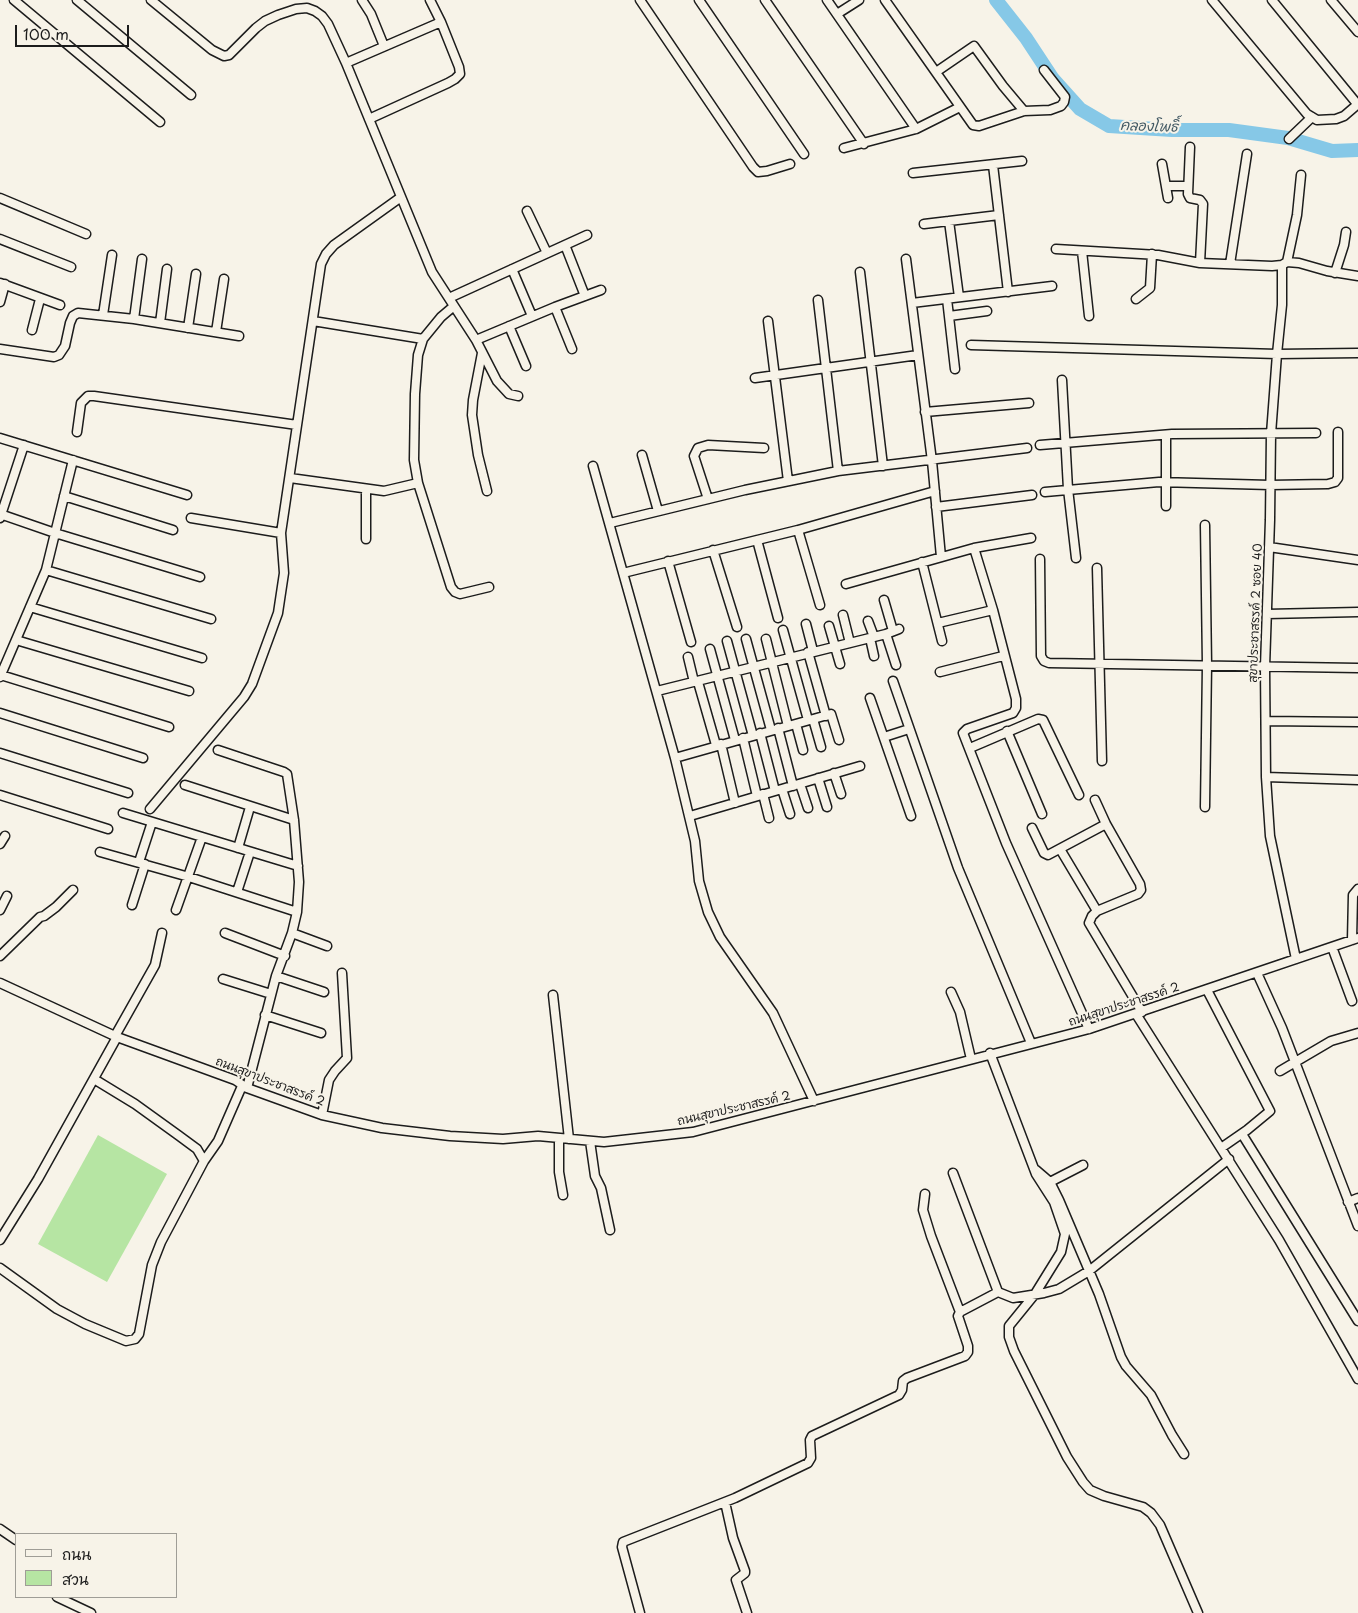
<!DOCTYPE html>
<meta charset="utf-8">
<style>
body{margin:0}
#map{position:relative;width:1358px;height:1613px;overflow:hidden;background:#f7f3e8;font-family:"Playpen Sans","Playpen Sans Thai",sans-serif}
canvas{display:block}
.legend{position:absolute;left:15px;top:1533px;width:162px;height:65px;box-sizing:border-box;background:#f7f3e8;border:1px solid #9f9d96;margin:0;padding:6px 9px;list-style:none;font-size:15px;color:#1c1c1c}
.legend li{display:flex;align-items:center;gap:10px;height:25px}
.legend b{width:25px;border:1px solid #9f9d96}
.scale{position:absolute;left:15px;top:25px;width:114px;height:22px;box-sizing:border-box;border:2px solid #1c1c1c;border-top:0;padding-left:6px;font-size:15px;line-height:18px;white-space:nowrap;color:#1c1c1c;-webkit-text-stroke:4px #f7f3e8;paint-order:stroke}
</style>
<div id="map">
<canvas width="1358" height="1613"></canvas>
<ul class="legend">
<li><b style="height:6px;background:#f7f3e8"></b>ถนน</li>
<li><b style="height:14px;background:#b6e5a3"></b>สวน</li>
</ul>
<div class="scale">100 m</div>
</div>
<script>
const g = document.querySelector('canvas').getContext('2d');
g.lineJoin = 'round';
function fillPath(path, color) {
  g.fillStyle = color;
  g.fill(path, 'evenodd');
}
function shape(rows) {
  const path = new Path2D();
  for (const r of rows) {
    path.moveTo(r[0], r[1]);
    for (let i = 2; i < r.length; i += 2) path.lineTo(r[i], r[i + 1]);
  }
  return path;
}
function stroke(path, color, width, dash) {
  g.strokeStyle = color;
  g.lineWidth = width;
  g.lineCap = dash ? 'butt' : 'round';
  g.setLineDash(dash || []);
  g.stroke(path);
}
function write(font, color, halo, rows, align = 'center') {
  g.font = font + ' "Playpen Sans","Playpen Sans Thai",sans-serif';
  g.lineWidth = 4;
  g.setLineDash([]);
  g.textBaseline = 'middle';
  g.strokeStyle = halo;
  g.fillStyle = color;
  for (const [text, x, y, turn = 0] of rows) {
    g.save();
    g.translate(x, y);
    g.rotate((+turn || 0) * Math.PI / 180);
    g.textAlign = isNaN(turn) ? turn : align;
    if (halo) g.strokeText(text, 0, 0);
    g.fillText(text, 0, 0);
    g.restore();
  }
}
fillPath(shape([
 [98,1135,167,1174,107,1282,38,1244]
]), '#b6e5a3');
stroke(shape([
 [996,0,1026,38,1053,79,1080,109,1109,126,1172,130,1229,130,1288,138,1332,151,1358,150]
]), '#86c8e7', 14);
const minor = shape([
 [14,0,160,122],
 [77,0,191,95],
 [151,0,212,50,224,56,229,55,256,28,265,21,278,15,296,9,307,8,315,11,322,16,328,24,346,63,432,272,476,340,497,381,509,394,518,396],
 [362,0,371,14,384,46],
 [640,0,753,167,758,172,767,171,790,164],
 [699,0,804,154],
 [765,0,864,144],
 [827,0,916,129],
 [885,0,973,125,979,126,1024,111,1050,110,1061,106,1064,102,1065,97,1044,70],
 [1212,0,1307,114,1317,120,1336,119,1344,116,1358,104],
 [1272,0,1358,105],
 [1331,0,1358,32],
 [837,14,859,0],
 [346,63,441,22],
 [936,72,974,46,1003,86,1024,111],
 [369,119,448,83,455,79,460,74,459,67,441,22,430,0],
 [1289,139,1312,117],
 [1190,147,1188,194,1190,198,1200,200,1203,204,1200,263],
 [844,148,916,129,960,107],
 [1162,164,1168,198],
 [993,165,1008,292],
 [913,173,1022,161],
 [1166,186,1188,186],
 [0,198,86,234],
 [527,211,547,253],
 [949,221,959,297],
 [924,224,999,215],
 [0,239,71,267],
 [565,245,585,296],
 [1056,249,1158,255,1200,263,1272,266,1282,265,1287,262,1299,263,1327,271,1358,276],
 [1082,251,1089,316],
 [906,259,932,461,941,557],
 [1287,262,1297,215,1301,175],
 [1230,264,1247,154],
 [1282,265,1282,305,1277,354,1271,434,1270,520,1265,667,1266,777,1270,836,1296,959],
 [512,269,532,316],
 [860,272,883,466],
 [1335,273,1344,245,1346,232],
 [0,283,60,305],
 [449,298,587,235],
 [947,299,955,369],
 [1136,299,1150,288,1152,254],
 [818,300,838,471],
 [0,302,5,284],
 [912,303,1052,286],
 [454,306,441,317,423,339,418,355,415,394,414,460,418,483,451,587,455,592,460,594,489,587],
 [555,307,572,349],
 [103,315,112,255],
 [949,316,987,311],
 [134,319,142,259],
 [313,321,423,339],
 [768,321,788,481],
 [160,323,167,269],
 [509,326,526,366],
 [188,328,196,274],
 [32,330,40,299],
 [216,332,224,279],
 [476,340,555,307,601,290],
 [971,345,1277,354,1358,353],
 [0,349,54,357,59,355,65,346,70,323,73,316,78,313,134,319,239,336],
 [482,353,473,400,472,415,478,455,487,491],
 [755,378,918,355],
 [1062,380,1068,489,1076,558],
 [925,412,1029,403],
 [77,432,81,403,88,396,94,396,297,425],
 [0,438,187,495],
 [1040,445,1172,434,1316,433],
 [642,455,658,511],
 [593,466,675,758,695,841,699,881,708,912,720,937,773,1013,814,1101],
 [290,478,384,491,418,483],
 [1045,492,1159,482,1270,485,1328,484,1335,482,1338,478,1338,432],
 [64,496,173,530],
 [708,499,694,456,698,448,708,445,764,448],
 [1166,506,1166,435],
 [936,507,1032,495],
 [0,514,55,533,200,577],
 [0,518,24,445],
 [191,518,281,533],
 [610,523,745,490,838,471,1027,448],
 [798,530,820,605],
 [366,539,366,489],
 [757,540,778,618],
 [1269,547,1358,560],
 [974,548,993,610,1016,699,1016,708,1013,713,967,729,963,733,1006,843,1089,1029],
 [713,550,737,627],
 [1040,559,1041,656,1044,661,1049,663,1358,668],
 [668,561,691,642],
 [922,562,942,641],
 [1097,568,1102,761],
 [46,570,211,619],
 [623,573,798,530,935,491],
 [846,584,974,548,1031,538],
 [884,600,893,631],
 [30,607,202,658],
 [1267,614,1358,612],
 [843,615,850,643],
 [868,621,874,637],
 [938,623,993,610],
 [806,624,813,651],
 [829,626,840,664],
 [783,630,808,720],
 [870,638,874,656],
 [746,639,771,730],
 [766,639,788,726],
 [16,640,189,691],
 [727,641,753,736],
 [710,649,735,740],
 [808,652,826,716],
 [688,657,694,682],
 [896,665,886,634,899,629],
 [940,672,1003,656],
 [1,675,169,727],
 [0,677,46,570,73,460],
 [893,681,958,868,1031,1043],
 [698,682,716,745],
 [657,691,886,634],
 [870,698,911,816],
 [0,713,143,758],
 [813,719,821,747],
 [1266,721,1358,722],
 [796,724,803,750],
 [778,728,793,786],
 [1007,731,1042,814],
 [760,733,775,791],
 [884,737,909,729],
 [743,738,757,796],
 [721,744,735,803],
 [970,748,1038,719,1043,720,1079,795],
 [218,750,284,772,287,774,294,820,299,882,297,912,292,933,276,976,247,1088],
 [0,753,128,793],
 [675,758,831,714,839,740],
 [834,773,841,794],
 [1266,777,1358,780],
 [818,778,827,807],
 [800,784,808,808],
 [185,785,294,820],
 [782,789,790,814],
 [763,794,769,818],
 [0,795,108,829],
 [1095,800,1106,824,1140,884,1141,890,1138,894,1097,911,1092,916,1089,923,1142,1012],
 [1205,807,1207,665,1205,525],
 [150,809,244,697,252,684,278,613,284,573,281,533,321,264,326,254,334,245,401,197],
 [123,813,298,866],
 [690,816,860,766],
 [1032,828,1044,853,1048,855,1106,824],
 [0,844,5,836],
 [238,848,250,807],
 [1060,849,1097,911],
 [100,852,189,877,297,912],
 [139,862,152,822],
 [237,892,250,852],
 [132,905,145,864],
 [0,910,7,896],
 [176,910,202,837],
 [225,933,285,956],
 [292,933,327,946],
 [1352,940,1353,895,1358,889],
 [1332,947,1352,1001],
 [0,956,40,917,44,916,56,907,73,890],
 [1257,973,1282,1028,1358,1226],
 [276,976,324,992],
 [223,979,271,994],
 [0,983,117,1037,235,1080,247,1088,322,1115,382,1128,450,1136,503,1139,538,1136,604,1142,693,1132,1089,1029,1358,938],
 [1207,990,1270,1111,1247,1130,1221,1148],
 [951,992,960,1012,971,1059],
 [553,995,569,1139],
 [1136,1014,1279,1240,1358,1379],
 [265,1015,321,1033],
 [115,1036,155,965,162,933],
 [990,1053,1036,1174,1054,1202,1065,1234,1061,1252,1035,1294,1009,1326,1009,1337,1014,1351,1067,1457,1083,1482,1090,1490,1104,1496,1143,1507,1151,1513,1160,1525,1198,1613],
 [1280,1071,1331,1041,1358,1033],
 [94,1079,135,1104,178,1135,197,1149,204,1161],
 [322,1115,329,1080,335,1071,347,1058,342,973],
 [1242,1134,1358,1321],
 [559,1138,559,1172,563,1195],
 [590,1141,595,1176,601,1188,610,1230],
 [1036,1170,1050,1182,1059,1200,1099,1294,1121,1357,1126,1366,1151,1395,1172,1435,1184,1454],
 [953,1173,998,1292,1013,1298,1044,1293,1059,1289,1089,1271,1229,1159],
 [1050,1182,1083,1165],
 [925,1194,923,1210,931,1236,960,1312],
 [1348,1202,1358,1198],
 [0,1240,38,1179,117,1037],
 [0,1268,57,1309,85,1324,126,1341,135,1339,139,1334,152,1265,161,1242,204,1161,218,1141,242,1086],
 [725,1502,733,1538,745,1571,745,1573,736,1580,747,1613],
 [0,1529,16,1540],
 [57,1597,91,1613],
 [640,1613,622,1547,623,1542,735,1498,808,1463,811,1458,810,1440,812,1436,899,1395,902,1390,903,1381,907,1378,965,1356,968,1352,968,1346,958,1316,960,1312,998,1292]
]);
stroke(minor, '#1c1c1c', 11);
stroke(minor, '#f7f3e8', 8);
write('12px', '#1c1c1c', '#f7f3e8', [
 ["สุขาประชาสรรค์ 2 ซอย 40",1256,613,-88],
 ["ถนนสุขาประชาสรรค์ 2",1124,1005,-18],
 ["ถนนสุขาประชาสรรค์ 2",270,1082,21],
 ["ถนนสุขาประชาสรรค์ 2",734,1109,-13]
]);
write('italic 14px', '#415863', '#f7f3e8', [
 ["คลองโพธิ์",1149,127,2]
]);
</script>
